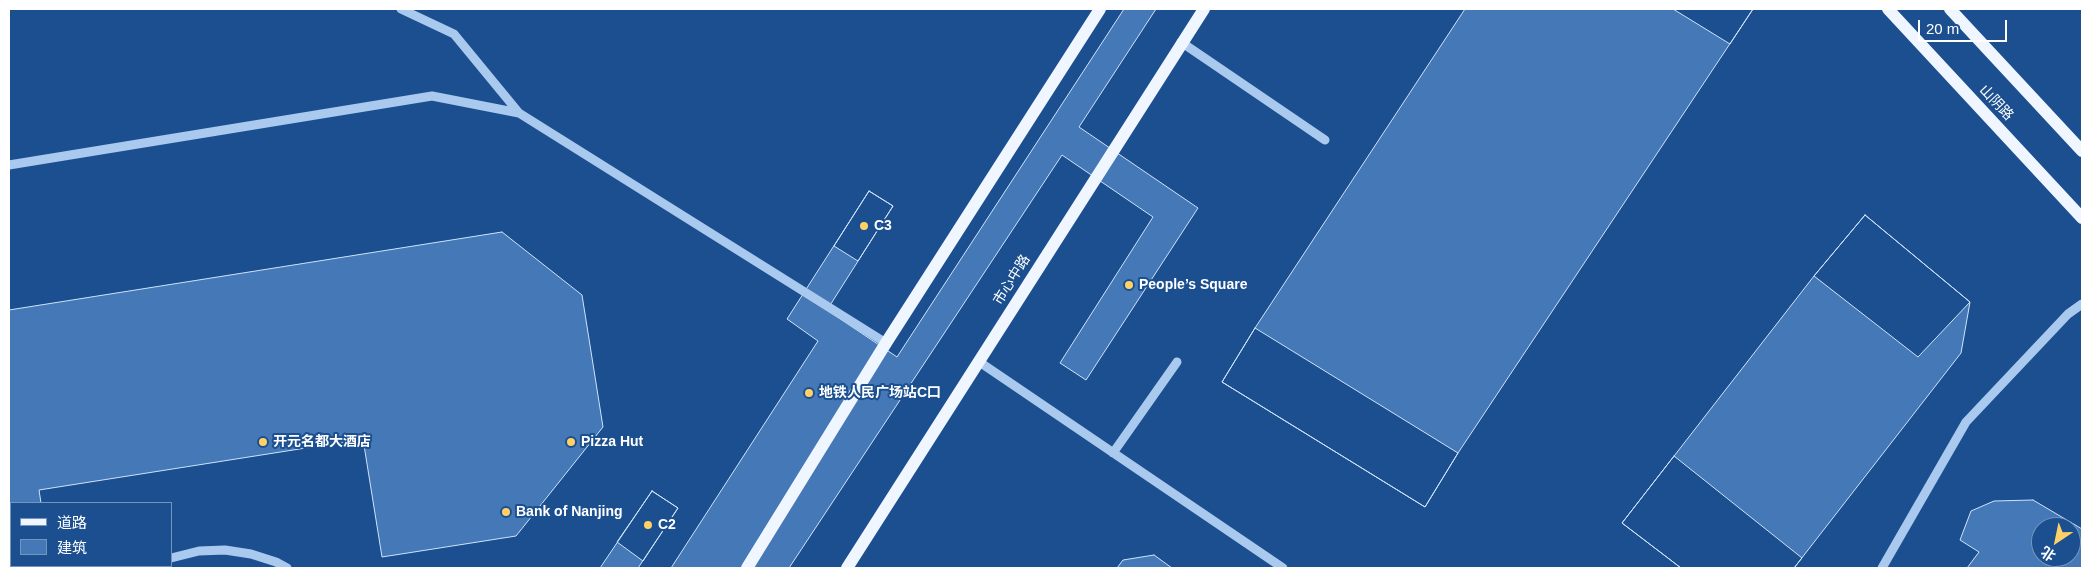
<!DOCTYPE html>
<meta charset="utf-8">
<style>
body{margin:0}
#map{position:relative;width:2091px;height:577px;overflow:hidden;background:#1b4f8f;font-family:Arial,"Noto Sans SC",sans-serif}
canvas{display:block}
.frame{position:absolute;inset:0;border:10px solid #fff;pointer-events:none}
.legend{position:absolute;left:10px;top:502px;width:162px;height:65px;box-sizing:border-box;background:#1b4f8f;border:1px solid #7695bc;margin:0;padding:6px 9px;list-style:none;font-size:15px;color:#fff}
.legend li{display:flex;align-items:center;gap:10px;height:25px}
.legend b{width:25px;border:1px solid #7695bc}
.north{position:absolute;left:2031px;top:517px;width:50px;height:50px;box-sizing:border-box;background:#1b4f8f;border:1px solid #7695bc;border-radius:50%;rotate:214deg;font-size:14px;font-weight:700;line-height:20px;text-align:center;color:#fff}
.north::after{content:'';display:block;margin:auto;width:18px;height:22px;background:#ffd166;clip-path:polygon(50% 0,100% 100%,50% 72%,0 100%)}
.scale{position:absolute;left:1918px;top:20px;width:89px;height:22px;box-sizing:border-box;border:2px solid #fff;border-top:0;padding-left:6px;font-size:15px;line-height:18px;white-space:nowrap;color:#fff;-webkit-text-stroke:4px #1b4f8f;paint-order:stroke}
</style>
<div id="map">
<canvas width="2091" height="577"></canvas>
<div class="frame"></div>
<ul class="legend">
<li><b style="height:6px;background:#f0f6ff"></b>道路</li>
<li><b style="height:14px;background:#4478b7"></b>建筑</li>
</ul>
<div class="north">北</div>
<div class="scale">20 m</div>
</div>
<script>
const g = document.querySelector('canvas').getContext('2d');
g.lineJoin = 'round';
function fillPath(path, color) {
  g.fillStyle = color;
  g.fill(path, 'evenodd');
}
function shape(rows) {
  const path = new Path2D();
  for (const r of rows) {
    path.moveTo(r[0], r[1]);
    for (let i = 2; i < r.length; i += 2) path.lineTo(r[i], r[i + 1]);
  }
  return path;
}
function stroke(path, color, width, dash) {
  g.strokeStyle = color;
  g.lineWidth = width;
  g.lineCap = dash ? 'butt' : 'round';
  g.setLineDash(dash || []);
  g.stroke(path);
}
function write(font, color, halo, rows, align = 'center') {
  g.font = font + ' Arial,"Noto Sans SC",sans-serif';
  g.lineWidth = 4;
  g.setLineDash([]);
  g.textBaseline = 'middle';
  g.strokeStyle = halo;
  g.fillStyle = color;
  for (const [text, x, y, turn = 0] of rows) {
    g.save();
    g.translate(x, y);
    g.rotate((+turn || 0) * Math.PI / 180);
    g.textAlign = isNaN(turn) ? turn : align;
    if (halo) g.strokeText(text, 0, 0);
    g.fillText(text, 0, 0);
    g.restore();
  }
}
const building = shape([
 [1124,9,1156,9,1079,127,1198,208,1086,380,1060,363,1153,217,1062,155,789,568,671,568,818,341,787,319,869,191,893,206,827,310,897,357,1124,9],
 [1465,9,1753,9,1458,453,1425,507,1222,382,1255,328,1465,9],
 [1673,9,1753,9,1730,44,1673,9],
 [869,191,893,206,858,261,834,246,869,191],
 [1865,215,1970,302,1961,353,1794,568,1681,568,1622,523,1814,276,1865,215],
 [1865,215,1970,302,1918,357,1814,276,1865,215],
 [502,232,582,295,603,427,516,536,382,557,363,439,39,490,41,503,11,503,11,566,51,566,51,568,9,568,9,310,502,232],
 [1255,328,1458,453,1425,507,1222,382,1255,328],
 [1674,456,1802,558,1794,568,1681,568,1622,523,1674,456],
 [652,491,678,508,638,568,600,568,652,491],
 [652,491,678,508,643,561,617,542,652,491],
 [2033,500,2082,529,2082,568,1967,568,1979,552,1960,540,1971,511,1994,501,2033,500],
 [2041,527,2071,527,2071,557,2041,557,2041,527],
 [1154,555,1172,568,1117,568,1123,560,1154,555]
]);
fillPath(building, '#4478b7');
stroke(building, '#cfe3fa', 1);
stroke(shape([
 [401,9,454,34,519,113,886,343],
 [1181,42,1325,140],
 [9,165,432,96,519,113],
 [978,361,1283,568],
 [1113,453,1177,362],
 [171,558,199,551,225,550,251,554,276,562,287,568],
 [148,568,153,566],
 [1882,568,1966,422,2068,314,2082,304]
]), '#a9c9ee', 9);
stroke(shape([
 [1888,9,2082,218],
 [1950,9,2082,151],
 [747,568,886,343,1100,9],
 [847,568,1204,9]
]), '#f0f6ff', 12);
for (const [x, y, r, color] of [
 [864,226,5,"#ffd166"],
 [1129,285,5,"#ffd166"],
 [809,393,5,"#ffd166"],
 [263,442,5,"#ffd166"],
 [571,442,5,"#ffd166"],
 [506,512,5,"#ffd166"],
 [648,525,5,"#ffd166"]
]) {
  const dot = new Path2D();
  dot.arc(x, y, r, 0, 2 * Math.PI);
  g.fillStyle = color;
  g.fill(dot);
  stroke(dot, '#1b4f8f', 2);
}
write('14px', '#fff', '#1b4f8f', [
 ["山阴路",1996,103,47],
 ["市心中路",1012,280,-58]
]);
write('bold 14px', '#fff', '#1b4f8f', [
 ["C3",874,226],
 ["People’s Square",1139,285],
 ["地铁人民广场站C口",819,393],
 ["开元名都大酒店",273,442],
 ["Pizza Hut",581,442],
 ["Bank of Nanjing",516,512],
 ["C2",658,525]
], 'left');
</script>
